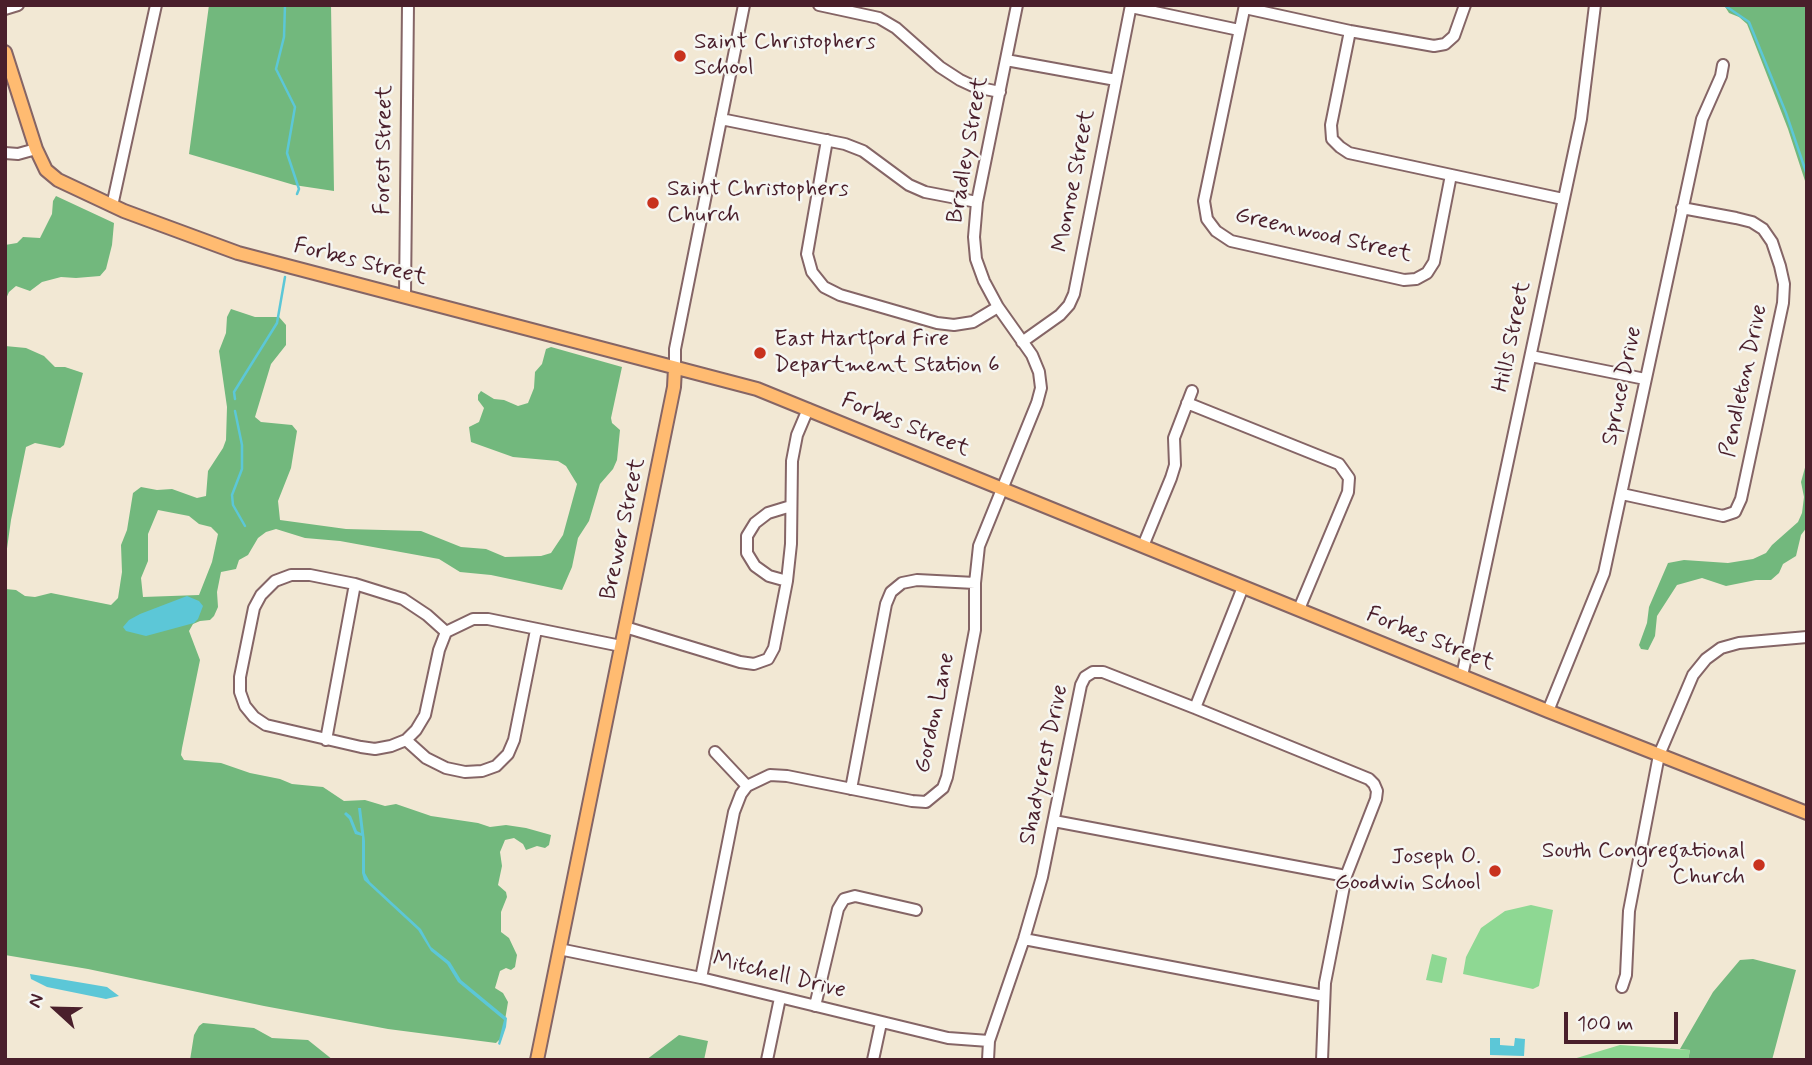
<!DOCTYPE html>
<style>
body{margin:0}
#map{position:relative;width:1812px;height:1065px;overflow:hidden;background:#f2e8d4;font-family:Mynerve,sans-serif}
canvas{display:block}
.frame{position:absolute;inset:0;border:7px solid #4a1f2b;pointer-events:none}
.north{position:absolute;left:21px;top:974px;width:70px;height:70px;-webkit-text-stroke:5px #f6f6f2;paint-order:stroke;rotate:292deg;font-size:19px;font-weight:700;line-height:28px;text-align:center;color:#4a1f2b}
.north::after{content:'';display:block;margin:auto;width:24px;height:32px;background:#4a1f2b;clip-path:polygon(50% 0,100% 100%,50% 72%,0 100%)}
.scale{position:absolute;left:1564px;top:1012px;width:114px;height:32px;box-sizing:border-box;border:4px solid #4a1f2b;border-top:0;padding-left:9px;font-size:21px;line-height:24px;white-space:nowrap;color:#4a1f2b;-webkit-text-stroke:5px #f6f6f2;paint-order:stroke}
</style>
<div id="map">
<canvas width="1812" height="1065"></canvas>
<div class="frame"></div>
<div class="north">N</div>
<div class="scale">100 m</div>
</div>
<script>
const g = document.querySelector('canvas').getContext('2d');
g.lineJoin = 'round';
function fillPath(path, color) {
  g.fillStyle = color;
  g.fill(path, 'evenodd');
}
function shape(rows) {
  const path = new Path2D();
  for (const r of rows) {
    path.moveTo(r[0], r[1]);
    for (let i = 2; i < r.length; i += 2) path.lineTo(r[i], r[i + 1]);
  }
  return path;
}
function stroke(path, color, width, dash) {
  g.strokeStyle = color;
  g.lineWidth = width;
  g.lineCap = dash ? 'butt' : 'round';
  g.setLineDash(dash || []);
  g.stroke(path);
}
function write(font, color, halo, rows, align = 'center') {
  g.font = font + ' Mynerve,sans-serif';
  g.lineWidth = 5;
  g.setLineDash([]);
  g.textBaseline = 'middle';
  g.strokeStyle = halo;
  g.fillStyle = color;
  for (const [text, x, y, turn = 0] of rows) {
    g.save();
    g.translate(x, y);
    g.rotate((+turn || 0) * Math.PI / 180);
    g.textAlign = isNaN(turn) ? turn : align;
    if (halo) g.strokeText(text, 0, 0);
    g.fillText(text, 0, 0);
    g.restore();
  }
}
fillPath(shape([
 [1531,905,1553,910,1539,986,1533,989,1463,974,1466,957,1481,928,1505,911],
 [1432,954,1447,958,1442,983,1426,980],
 [1620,1045,1690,1050,1688,1060,1570,1060]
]), '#8ed893');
fillPath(shape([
 [209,5,331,5,334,191,294,185,189,154],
 [1724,5,1807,5,1807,187,1788,129,1751,34,1747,24,1739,17,1729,13],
 [56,196,114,223,112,245,106,269,100,276,76,278,61,277,42,282,30,291,16,286,9,292,5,301,5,245,17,243,23,237,40,238,52,214,53,201],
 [231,309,255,317,279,317,286,325,286,345,271,364,255,417,261,422,292,425,297,431,291,468,278,501,280,520,346,529,421,531,461,547,486,549,505,557,541,556,551,553,563,535,577,484,566,466,558,461,513,457,471,442,469,427,479,422,484,408,478,400,478,395,481,391,494,399,504,400,518,406,528,403,534,388,535,372,542,364,546,349,551,347,622,367,611,418,612,423,620,430,617,460,613,469,600,484,589,521,578,538,572,567,562,590,491,575,460,572,439,559,340,541,305,538,276,529,266,532,258,538,248,555,239,560,236,569,221,572,217,592,218,607,214,616,210,620,200,621,193,624,189,631,200,660,182,748,181,755,184,760,221,763,250,773,280,779,292,784,323,787,344,801,365,800,385,806,396,804,431,816,478,823,490,827,506,825,526,828,551,835,549,845,545,848,537,846,526,850,523,844,514,838,505,840,500,852,502,866,498,885,506,892,507,897,501,912,501,932,509,938,517,955,515,967,511,970,506,968,500,971,495,988,503,993,508,1002,504,1026,500,1039,496,1043,388,1029,264,1006,88,969,5,955,5,589,16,590,25,596,35,597,51,593,111,605,118,598,122,572,121,545,127,530,133,493,141,487,157,490,172,489,197,498,206,496,208,471,223,448,226,440,227,407,219,351,226,333,227,317],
 [158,510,189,516,199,524,211,527,218,534,212,562,199,595,143,597,141,578,148,561,148,534],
 [5,346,26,348,44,356,55,367,65,367,83,373,64,445,60,448,35,443,26,447,11,520,5,563],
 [1807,437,1807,527,1801,535,1796,556,1783,564,1779,573,1771,580,1756,580,1726,586,1702,578,1677,585,1657,616,1655,636,1648,650,1641,649,1639,645,1647,623,1649,607,1668,563,1684,560,1728,563,1753,559,1766,553,1772,545,1798,522,1802,513,1804,497,1801,482,1806,464],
 [1753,959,1796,970,1772,1060,1688,1060,1690,1050,1680,1049,1713,992,1740,960],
 [203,1023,254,1028,272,1038,308,1040,333,1060,190,1060,194,1035,199,1026],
 [679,1035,708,1041,704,1060,646,1060]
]), '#72b87d');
fillPath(shape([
 [187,596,199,601,203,606,198,619,194,623,146,636,126,631,123,627,129,620,140,614],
 [358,808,361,808,365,841,365,873,370,882,421,929,431,947,450,962,461,980,507,1018,506,1027,500,1045,498,1044,504,1020,458,982,447,964,431,951,418,930,364,880,362,873,362,836,355,834,349,819,344,814,346,812,351,816,357,831,361,833],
 [30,974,107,987,119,996,106,999,47,987,31,979],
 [1490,1038,1500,1038,1500,1045,1514,1046,1515,1038,1525,1039,1524,1056,1490,1055]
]), '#5cc7d7');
stroke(shape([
 [285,5,284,37,276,69,295,107,287,153,299,189,297,194],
 [1724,5,1749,22,1786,113,1807,175],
 [235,399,234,392,277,323,285,277],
 [235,411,242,445,242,469,232,495,233,505,245,526]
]), '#5cc7d7', 2.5);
const minor = shape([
 [819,5,879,18,896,28,940,67,960,80,975,87,1000,92],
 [1245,5,1204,201,1207,219,1216,231,1231,241,1404,280,1416,279,1427,273,1434,262,1451,175],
 [1131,7,1239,30],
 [1245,8,1350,31,1434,46,1445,44,1454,36,1465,5],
 [5,9,18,5],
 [1350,31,1331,125,1332,139,1340,147,1349,153,1563,199],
 [1006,60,1116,80],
 [721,119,845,144,863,151,909,185,925,192,977,202],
 [827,140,807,254,812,272,824,287,840,295,937,323,954,325,973,322,998,307],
 [5,153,18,154,36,149],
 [112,206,156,5],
 [405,296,408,5],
 [1022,342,1060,315,1069,305,1074,294,1131,5],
 [1531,356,1645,379],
 [675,368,675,349,744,5],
 [1187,403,1339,464,1349,478,1348,492,1299,609],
 [1622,494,1723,516,1735,512,1741,499,1783,303,1784,284,1780,266,1772,242,1763,229,1752,222,1736,218,1682,208],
 [1143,546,1171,478,1175,465,1174,438,1192,391],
 [787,581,769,576,755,566,747,553,747,536,755,523,768,513,791,506],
 [625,627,740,662,754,664,768,659,774,648,787,581,791,544,792,461,797,435,808,409],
 [446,632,439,650,425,715,416,730,406,740,391,746,375,749,361,747,266,725,254,717,245,706,240,692,240,677,254,608,261,595,275,581,291,575,310,575,355,584,403,599,427,615,446,632,473,619,488,619,621,646],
 [1462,676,1581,119,1595,5],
 [1195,708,1243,587],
 [1548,711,1604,573,1702,119,1721,76,1723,65],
 [326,740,355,584],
 [406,740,426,758,446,768,465,772,482,771,496,766,508,754,514,740,536,630],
 [747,786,770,775,787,776,912,801,926,802,943,788,947,777,975,630,975,583,979,546,1037,403,1041,388,1039,372,1032,355,998,307,984,281,976,259,974,237,977,202,1017,5],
 [851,789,886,604,891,592,902,583,917,580,975,583],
 [1054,821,1346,876],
 [1024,939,1324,996],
 [559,949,701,978,948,1038,989,1041],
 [701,978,734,812,741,794,747,786,715,752],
 [1622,987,1626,975,1629,911,1659,755,1693,675,1706,659,1721,648,1739,643,1807,637],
 [815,1006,838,909,844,899,855,896,916,910],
 [767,1060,780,998],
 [873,1060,881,1023],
 [988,1060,989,1041,1024,939,1042,877,1081,685,1085,677,1093,672,1103,672,1195,708,1369,779,1374,784,1377,791,1376,799,1346,876,1325,983,1322,1060]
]);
const major = shape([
 [5,52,36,149,46,170,58,180,124,211,238,253,757,389,1548,711,1807,813],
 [537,1060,674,387,675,368]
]);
stroke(minor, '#856566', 14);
stroke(major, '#856566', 16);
stroke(minor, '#fff', 10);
stroke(major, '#ffbb71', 12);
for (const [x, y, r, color] of [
 [680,56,7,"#c8321e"],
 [653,203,7,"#c8321e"],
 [760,353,7,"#c8321e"],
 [1759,865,7,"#c8321e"],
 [1495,871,7,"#c8321e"]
]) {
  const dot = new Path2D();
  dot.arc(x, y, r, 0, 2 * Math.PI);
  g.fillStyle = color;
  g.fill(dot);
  stroke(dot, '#f6f6f2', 2.5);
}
write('23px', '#4a1f2b', '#f6f6f2', [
 ["Saint Christophers",694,43],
 ["School",694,69],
 ["Saint Christophers",667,190],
 ["Church",667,216],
 ["East Hartford Fire",774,340],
 ["Department Station 6",774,366],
 ["South Congregational",1745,852,"right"],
 ["Church",1745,878,"right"],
 ["Joseph O.",1481,858,"right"],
 ["Goodwin School",1481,884,"right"]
], 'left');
write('23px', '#4a1f2b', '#f6f6f2', [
 ["Forest Street",385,150,-89],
 ["Bradley Street",969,150,-80],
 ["Monroe Street",1075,181,-79],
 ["Greenwood Street",1323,236,13],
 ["Forbes Street",360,263,14],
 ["Hills Street",1513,337,-78],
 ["Pendleton Drive",1745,381,-78],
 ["Spruce Drive",1623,386,-78],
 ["Forbes Street",905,426,22],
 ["Brewer Street",624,529,-78],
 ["Forbes Street",1430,640,22],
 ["Gordon Lane",936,713,-78],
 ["Shadycrest Drive",1045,765,-78],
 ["Mitchell Drive",779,976,14]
]);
</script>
